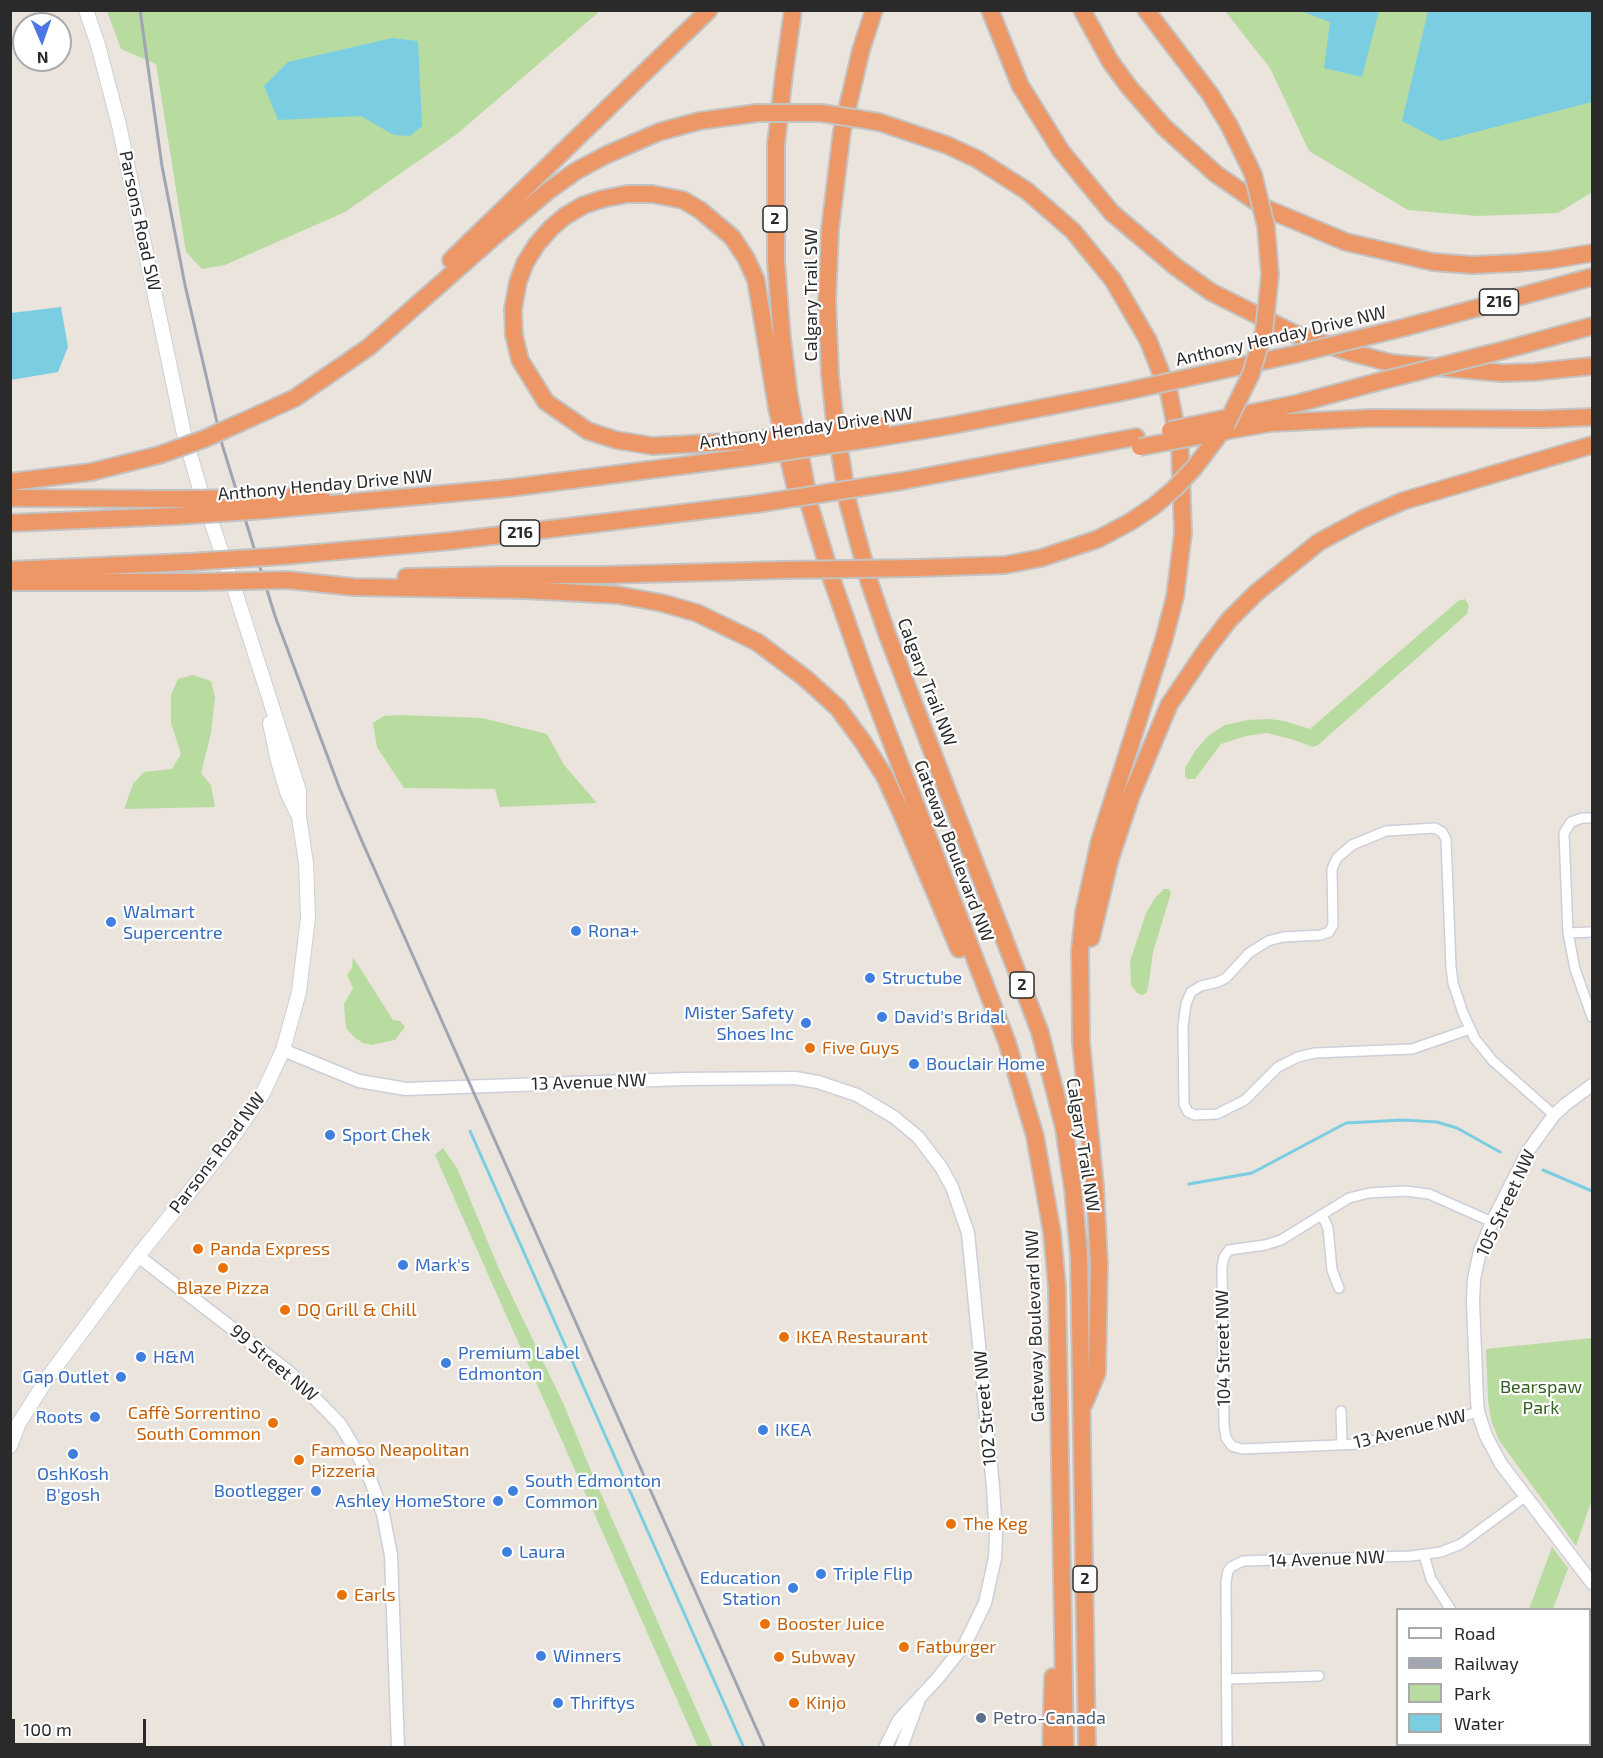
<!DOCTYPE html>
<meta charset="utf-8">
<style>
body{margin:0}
#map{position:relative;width:1603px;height:1758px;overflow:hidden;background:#eae4dd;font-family:"Exo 2",sans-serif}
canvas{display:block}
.frame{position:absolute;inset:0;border:12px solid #2a2a2a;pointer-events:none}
.legend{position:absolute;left:1396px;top:1608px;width:195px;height:138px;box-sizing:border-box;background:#fff;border:2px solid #aaa;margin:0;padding:8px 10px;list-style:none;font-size:18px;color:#2a2a2a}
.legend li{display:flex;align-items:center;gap:12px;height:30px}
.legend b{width:30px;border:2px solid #aaa}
.north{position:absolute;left:12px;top:12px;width:60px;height:60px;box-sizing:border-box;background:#fff;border:2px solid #aaa;border-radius:50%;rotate:178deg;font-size:16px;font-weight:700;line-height:24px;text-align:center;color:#2a2a2a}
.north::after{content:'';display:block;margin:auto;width:21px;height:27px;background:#4e75e6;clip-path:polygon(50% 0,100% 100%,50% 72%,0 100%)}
.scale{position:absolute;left:12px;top:1719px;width:134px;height:27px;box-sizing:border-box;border:3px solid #2a2a2a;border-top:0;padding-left:8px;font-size:18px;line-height:21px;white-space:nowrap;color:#2a2a2a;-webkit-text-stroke:4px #fff;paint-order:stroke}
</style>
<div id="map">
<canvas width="1603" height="1758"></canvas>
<div class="frame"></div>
<ul class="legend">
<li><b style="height:8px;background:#fff"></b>Road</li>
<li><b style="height:8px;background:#a1a4b2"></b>Railway</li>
<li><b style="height:16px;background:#b8db9f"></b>Park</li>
<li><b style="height:16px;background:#7bcde1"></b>Water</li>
</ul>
<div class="north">N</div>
<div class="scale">100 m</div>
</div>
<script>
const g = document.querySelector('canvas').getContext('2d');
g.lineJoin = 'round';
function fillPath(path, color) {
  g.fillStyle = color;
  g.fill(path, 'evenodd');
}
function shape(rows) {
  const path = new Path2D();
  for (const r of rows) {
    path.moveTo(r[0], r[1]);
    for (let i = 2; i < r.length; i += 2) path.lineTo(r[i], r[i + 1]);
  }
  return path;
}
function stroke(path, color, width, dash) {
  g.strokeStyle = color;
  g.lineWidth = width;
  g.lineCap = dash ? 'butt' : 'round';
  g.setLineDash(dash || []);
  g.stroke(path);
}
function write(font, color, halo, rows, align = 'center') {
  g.font = font + ' "Exo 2",sans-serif';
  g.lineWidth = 4.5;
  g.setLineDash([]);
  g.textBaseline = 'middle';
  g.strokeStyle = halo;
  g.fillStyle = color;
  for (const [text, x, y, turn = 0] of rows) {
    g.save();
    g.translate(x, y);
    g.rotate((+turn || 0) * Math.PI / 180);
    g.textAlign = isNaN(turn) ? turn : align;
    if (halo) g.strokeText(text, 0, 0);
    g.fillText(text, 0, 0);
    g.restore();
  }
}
fillPath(shape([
 [107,11,600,11,457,134,345,212,225,265,202,269,186,252,156,64,121,49],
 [1225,11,1592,11,1592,192,1558,213,1478,216,1408,210,1309,151,1270,68],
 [1465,599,1469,606,1467,614,1318,745,1313,747,1291,739,1267,733,1246,736,1221,744,1195,779,1187,779,1185,776,1185,768,1195,751,1208,736,1225,725,1248,720,1269,719,1284,721,1310,729,1458,601],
 [193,675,211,681,215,697,211,733,201,773,211,785,215,807,124,809,133,784,144,772,172,769,181,754,171,723,171,695,178,679],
 [399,715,482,718,547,734,564,765,597,803,500,807,495,789,404,788,377,747,373,723,384,716],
 [1164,889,1169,889,1171,893,1153,952,1148,988,1146,993,1142,995,1137,993,1131,985,1130,961,1146,913,1155,898],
 [353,957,393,1020,400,1021,405,1027,395,1040,372,1045,363,1043,354,1037,346,1028,344,1004,353,988,347,975,352,968],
 [443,1148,457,1168,499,1269,564,1405,591,1471,713,1747,698,1747,435,1155],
 [1592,1338,1592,1499,1576,1546,1499,1440,1491,1420,1488,1400,1486,1349],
 [1552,1547,1568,1568,1553,1609,1529,1609]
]), '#b8db9f');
fillPath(shape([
 [1301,11,1379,11,1362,77,1324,68,1330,22],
 [1428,11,1592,11,1592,102,1441,141,1402,121],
 [392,38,418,41,422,126,410,136,394,135,361,116,278,120,264,86,288,62],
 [61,307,68,347,58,372,11,380,11,313]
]), '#7bcde1');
stroke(shape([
 [470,1131,744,1748],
 [1543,1170,1592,1191],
 [1189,1184,1252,1173,1346,1123,1403,1120,1437,1122,1457,1128,1500,1152]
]), '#7bcde1', 3);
const minor = shape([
 [1592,818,1582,818,1571,822,1564,833,1568,933,1575,969,1592,1017],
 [1568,933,1592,932],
 [1470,1029,1412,1049,1315,1053,1298,1057,1278,1067,1245,1100,1217,1114,1195,1115,1188,1112,1184,1104,1183,1026,1186,1004,1191,992,1201,986,1218,982,1226,978,1249,953,1268,941,1283,937,1321,935,1329,932,1333,925,1332,869,1337,858,1352,845,1386,831,1435,828,1442,832,1446,839,1451,967,1453,983,1463,1013,1475,1039,1493,1061,1554,1115],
 [1322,1215,1328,1228,1332,1270,1339,1288],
 [1341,1411,1342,1444],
 [1478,1412,1361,1444,1242,1449,1232,1446,1226,1438,1224,1426,1222,1267,1224,1257,1229,1250,1265,1245,1281,1240,1349,1198,1369,1193,1405,1191,1429,1194,1492,1222],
 [1424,1555,1431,1579,1451,1610],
 [1227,1679,1319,1676],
 [1590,1734,1592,1732],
 [1227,1748,1226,1582,1228,1571,1231,1567,1243,1561,1411,1556,1441,1552,1461,1544,1526,1496],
 [1572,1748,1576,1744]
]);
const tertiary = shape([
 [283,1050,359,1081,406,1089,683,1079,795,1078,818,1082,857,1095,894,1117,918,1137,941,1167,952,1187,968,1233,993,1487,996,1535,995,1558,985,1603,965,1644,937,1679,899,1720,885,1748],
 [1592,1085,1566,1104,1554,1115,1528,1151,1492,1222,1480,1251,1474,1279,1473,1302,1477,1400,1478,1412,1486,1436,1501,1464,1592,1583],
 [138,1256,289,1372,340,1424,355,1449,370,1479,383,1514,391,1555,398,1748],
 [901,1748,918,1702]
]);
const secondary = shape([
 [270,723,278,761,287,792,297,813],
 [10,1446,19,1423,49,1376,138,1256,228,1144,263,1093,283,1050,299,992,308,917,306,863,299,817,299,791,235,591,201,492,184,434,119,125,98,45,86,10]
]);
const motorway = shape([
 [793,10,784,74,776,144,776,262,782,339,789,396,810,507,832,580,864,671,1007,1042,1035,1136,1052,1232,1057,1287,1065,1748],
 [874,10,861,50,842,131,830,229,827,301,830,375,835,423,848,503,869,581,887,634,1040,1032,1064,1128,1073,1189,1079,1255,1087,1748],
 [990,10,1020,85,1061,151,1112,213,1176,267,1211,292,1295,334,1349,352,1391,363,1502,373,1534,372,1592,366],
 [1082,10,1110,61,1129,87,1164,127,1216,174,1265,208,1346,242,1433,262,1472,265,1516,263,1550,260,1592,253],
 [1146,10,1210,94,1229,125],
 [879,122,947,145,977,159,1027,191,1073,231,1113,280,1148,340,1169,393,1180,448,1183,533,1175,597,1164,639,1100,840,1084,912,1080,950,1081,1042,1095,1187,1099,1264,1097,1373,1084,1404],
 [451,260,709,10],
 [1406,327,1592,277],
 [1508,349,1592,326],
 [1209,373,1296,354],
 [1227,418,1299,403,1381,381],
 [242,422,295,398,369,347,497,234,548,191,576,171,606,155,659,132,699,121,757,113],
 [1230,430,1270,423,1373,418,1543,419,1592,417],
 [882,437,948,426,1123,392],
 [746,441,653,446,616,440,588,431,546,402,520,360,514,335,513,309,518,282,525,263,537,244,551,228,565,216,584,205,602,199,627,194,652,194,683,200,700,210,732,237,746,258,756,280,777,408,798,498],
 [902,481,1136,437],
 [10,482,91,472,159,455],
 [10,498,177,499],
 [262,498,321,495],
 [265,510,509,488,749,457],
 [10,523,176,516],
 [283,556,451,541,756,504],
 [917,568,1005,565,1041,558,1098,539,1130,522,1154,506],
 [10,570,189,562],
 [406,577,502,575,604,575,783,570],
 [288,580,353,587,525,590,618,595,662,603,697,613,757,642,805,678,838,708,863,742,885,777,901,812,959,949],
 [10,582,197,582],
 [1091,938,1110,859,1131,796,1169,705,1206,650,1229,620,1256,593,1319,542,1362,519,1403,501,1592,445],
 [1051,1748,1053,1677]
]);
stroke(minor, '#cccfda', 12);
stroke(tertiary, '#cccfda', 15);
stroke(secondary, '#cccfda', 16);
stroke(motorway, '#c3c3c3', 20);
stroke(minor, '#fff', 9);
stroke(tertiary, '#fff', 12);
stroke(secondary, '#fff', 14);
stroke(motorway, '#ed9766', 16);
stroke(shape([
 [140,10,162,166,185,285,222,444,275,616,339,787,361,839,765,1748]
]), '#a1a4b2', 3);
const motorwayBridge = shape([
 [757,113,821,113,879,122],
 [1296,354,1406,327],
 [1381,381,1508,349],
 [1123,392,1209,373],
 [1170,430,1227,418],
 [746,441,881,425],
 [1140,447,1227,431],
 [159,455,204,439,242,422],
 [749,457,882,437],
 [177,499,262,498],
 [756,504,902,481],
 [1154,506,1175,488,1194,468,1225,427,1251,374,1264,331,1270,275,1266,226,1253,174,1229,125],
 [176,516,265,510],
 [189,562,283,556],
 [783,570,917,568],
 [197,582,288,580]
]);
stroke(motorwayBridge, '#c3c3c3', 20, []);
stroke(motorwayBridge, '#ed9766', 16);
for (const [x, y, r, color] of [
 [111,922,6,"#3f7fe0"],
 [576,931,6,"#3f7fe0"],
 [870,978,6,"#3f7fe0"],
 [882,1017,6,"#3f7fe0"],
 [806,1023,6,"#3f7fe0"],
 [810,1048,6,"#e8710a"],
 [914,1064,6,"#3f7fe0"],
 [330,1135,6,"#3f7fe0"],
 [198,1249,6,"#e8710a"],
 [403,1265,6,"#3f7fe0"],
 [223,1268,6,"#e8710a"],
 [285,1310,6,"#e8710a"],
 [784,1337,6,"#e8710a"],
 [141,1357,6,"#3f7fe0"],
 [446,1363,6,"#3f7fe0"],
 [121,1377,6,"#3f7fe0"],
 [95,1417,6,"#3f7fe0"],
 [273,1423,6,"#e8710a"],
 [763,1430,6,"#3f7fe0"],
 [73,1454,6,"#3f7fe0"],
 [299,1460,6,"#e8710a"],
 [316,1491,6,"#3f7fe0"],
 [513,1491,6,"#3f7fe0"],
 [498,1501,6,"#3f7fe0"],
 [951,1524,6,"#e8710a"],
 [507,1552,6,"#3f7fe0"],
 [821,1574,6,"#3f7fe0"],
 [793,1588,6,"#3f7fe0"],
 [342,1595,6,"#e8710a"],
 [765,1624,6,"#e8710a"],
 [904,1647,6,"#e8710a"],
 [541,1656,6,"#3f7fe0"],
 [779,1657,6,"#e8710a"],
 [558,1703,6,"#3f7fe0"],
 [794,1703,6,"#e8710a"],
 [981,1718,6,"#5c6f8a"]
]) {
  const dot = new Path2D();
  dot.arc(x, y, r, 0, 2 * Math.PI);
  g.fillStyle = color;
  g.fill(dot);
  stroke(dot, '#fff', 2);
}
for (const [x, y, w] of [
 [775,219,24],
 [1499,302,39],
 [520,533,39],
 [1022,985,24],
 [1085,1579,24]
]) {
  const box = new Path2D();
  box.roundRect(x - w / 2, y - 13, w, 26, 4.5);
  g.fillStyle = '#fff';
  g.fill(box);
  stroke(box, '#2a2a2a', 1.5);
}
write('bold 16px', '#2a2a2a', null, [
 ["2",775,219],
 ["216",1499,302],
 ["216",520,533],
 ["2",1022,985],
 ["2",1085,1579]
]);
write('18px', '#2a2a2a', '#fff', [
 ["Parsons Road SW",140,221,78],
 ["Calgary Trail SW",811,295,-90],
 ["Anthony Henday Drive NW",1281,336,-13],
 ["Anthony Henday Drive NW",806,428,-8],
 ["Anthony Henday Drive NW",325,485,-5],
 ["Calgary Trail NW",927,682,69],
 ["Gateway Boulevard NW",954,851,69],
 ["13 Avenue NW",589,1082,-2],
 ["Calgary Trail NW",1083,1145,81],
 ["Parsons Road NW",217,1153,-53],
 ["105 Street NW",1506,1203,-65],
 ["Gateway Boulevard NW",1035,1326,-92],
 ["104 Street NW",1223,1348,-91],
 ["99 Street NW",274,1363,40],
 ["102 Street NW",985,1408,-95],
 ["13 Avenue NW",1410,1429,-14],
 ["14 Avenue NW",1327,1559,-2]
]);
write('18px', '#366cbe', '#fff', [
 ["Walmart",123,912],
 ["Supercentre",123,933],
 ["Rona+",588,931],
 ["Structube",882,978],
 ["Mister Safety",794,1013,"right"],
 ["Shoes Inc",794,1034,"right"],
 ["David's Bridal",894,1017],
 ["Bouclair Home",926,1064],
 ["Sport Chek",342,1135],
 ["Mark's",415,1265],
 ["Premium Label",458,1353],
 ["Edmonton",458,1374],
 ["H&M",153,1357],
 ["Gap Outlet",109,1377,"right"],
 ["Roots",83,1417,"right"],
 ["IKEA",775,1430],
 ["OshKosh",73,1474,"center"],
 ["B'gosh",73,1495,"center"],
 ["South Edmonton",525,1481],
 ["Common",525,1502],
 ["Bootlegger",304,1491,"right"],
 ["Ashley HomeStore",486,1501,"right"],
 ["Laura",519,1552],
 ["Triple Flip",833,1574],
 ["Education",781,1578,"right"],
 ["Station",781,1599,"right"],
 ["Winners",553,1656],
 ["Thriftys",570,1703]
], 'left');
write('18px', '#c56008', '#fff', [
 ["Five Guys",822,1048],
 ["Panda Express",210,1249],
 ["Blaze Pizza",223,1288,"center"],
 ["DQ Grill & Chill",297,1310],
 ["IKEA Restaurant",796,1337],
 ["Caffè Sorrentino",261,1413,"right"],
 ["South Common",261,1434,"right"],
 ["Famoso Neapolitan",311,1450],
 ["Pizzeria",311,1471],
 ["The Keg",963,1524],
 ["Earls",354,1595],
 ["Booster Juice",777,1624],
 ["Fatburger",916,1647],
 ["Subway",791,1657],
 ["Kinjo",806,1703]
], 'left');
write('18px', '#335f22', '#fff', [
 ["Bearspaw",1541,1387],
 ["Park",1541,1408]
]);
write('18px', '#4e5e75', '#fff', [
 ["Petro-Canada",993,1718]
], 'left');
</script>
